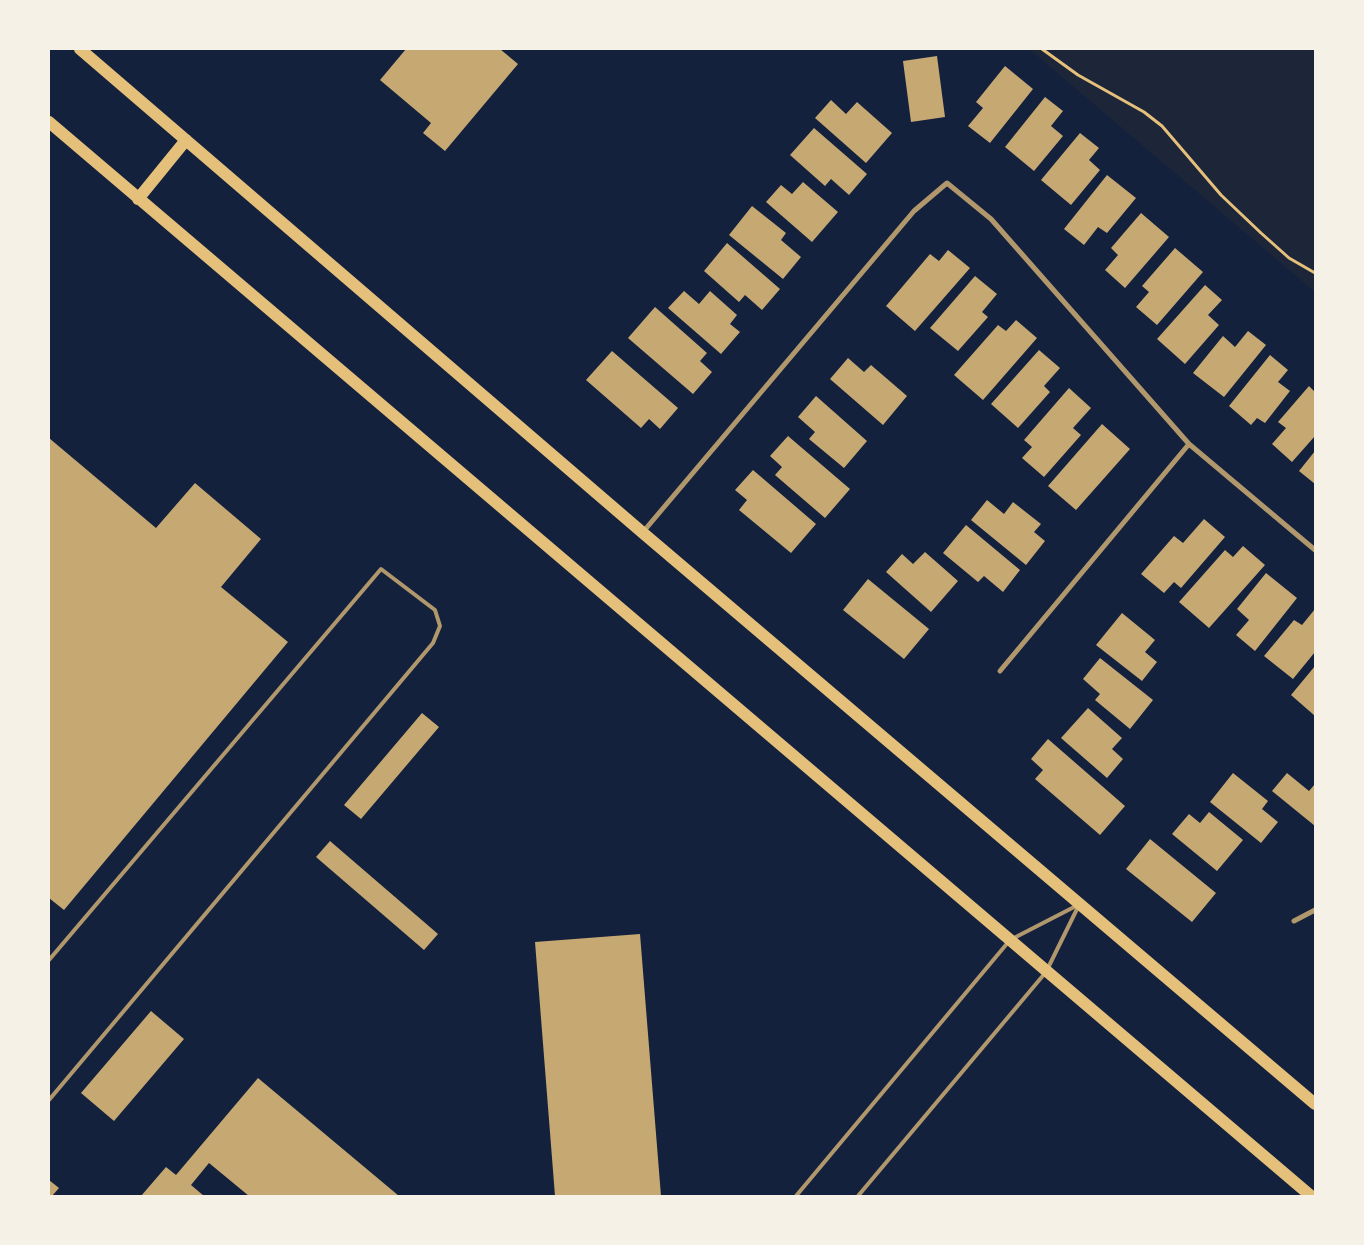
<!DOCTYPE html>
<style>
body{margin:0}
#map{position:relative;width:1364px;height:1245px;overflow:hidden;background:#14213d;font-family:"Playfair Display",serif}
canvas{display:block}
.frame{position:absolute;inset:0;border:50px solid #f6f1e7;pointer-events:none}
</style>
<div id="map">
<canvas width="1364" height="1245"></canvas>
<div class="frame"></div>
</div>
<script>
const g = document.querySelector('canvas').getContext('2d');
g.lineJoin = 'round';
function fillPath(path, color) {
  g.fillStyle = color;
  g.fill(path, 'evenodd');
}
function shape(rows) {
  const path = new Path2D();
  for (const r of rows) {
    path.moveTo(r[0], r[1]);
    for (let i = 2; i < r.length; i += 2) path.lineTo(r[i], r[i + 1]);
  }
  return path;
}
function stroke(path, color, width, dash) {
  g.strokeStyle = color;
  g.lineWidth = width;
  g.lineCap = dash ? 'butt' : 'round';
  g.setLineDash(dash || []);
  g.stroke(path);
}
fillPath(shape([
 [1029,49,1315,49,1315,292]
]), '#1d2539');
fillPath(shape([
 [406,49,500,49,518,64,445,151,423,133,431,123,380,80],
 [937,56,945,117,911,122,903,61],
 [1005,66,1033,89,990,143,968,126,983,108,976,102],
 [1045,97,1063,111,1051,126,1063,136,1034,171,1005,147],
 [831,100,846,114,857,102,892,133,866,163,815,118],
 [814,128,867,174,849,195,831,179,825,186,790,155],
 [1080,133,1099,148,1089,160,1100,170,1071,205,1041,180],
 [1107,175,1136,198,1107,233,1098,227,1084,245,1064,229],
 [803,182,838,212,812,242,766,202,781,185,792,194],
 [752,206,786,233,781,240,801,257,783,279,729,235],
 [1141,213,1169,237,1125,288,1105,270,1118,255,1111,248],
 [727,243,780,289,762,310,745,295,739,302,704,271],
 [1175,248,1203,272,1157,325,1136,307,1149,292,1142,286],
 [948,250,970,268,915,331,886,306,930,254,939,261],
 [975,276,997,294,982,312,988,317,958,351,930,328],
 [1205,285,1222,300,1208,315,1219,325,1185,364,1157,339],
 [684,291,699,304,710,291,737,315,730,324,740,332,721,354,668,308],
 [655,307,707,353,700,361,712,372,693,394,628,338],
 [1016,320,1037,338,983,400,954,375,998,325,1006,331],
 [1248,331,1266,345,1224,397,1193,373,1223,336,1235,347],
 [1039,350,1060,368,1044,386,1050,392,1018,428,991,404],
 [612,351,678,408,660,429,649,419,641,428,586,380],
 [1270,355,1288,370,1278,382,1290,391,1265,423,1257,418,1251,425,1229,406],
 [848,358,864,372,871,365,907,396,883,425,830,379],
 [1309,386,1315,392,1315,436,1292,462,1272,444,1286,428,1278,422],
 [1069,388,1091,408,1073,428,1081,435,1044,477,1022,458,1032,447,1024,440],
 [816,396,867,441,844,468,809,439,815,432,798,417],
 [1102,424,1130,449,1076,510,1048,486],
 [788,436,850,489,825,518,775,475,782,467,770,456],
 [49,438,156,528,195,483,261,539,221,587,288,642,64,910,49,898],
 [1315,451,1315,484,1299,471],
 [753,470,816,524,791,553,739,510,747,500,735,490],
 [987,500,1004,514,1013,502,1041,524,1034,532,1045,541,1026,565,971,520],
 [1204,519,1225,537,1181,588,1174,582,1164,593,1141,574,1174,536,1183,543],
 [966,525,1020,570,1003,592,984,576,978,582,943,553],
 [1243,546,1265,565,1209,628,1179,602,1225,550,1233,557],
 [925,552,958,581,931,612,886,572,902,554,913,564],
 [1266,573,1297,598,1255,651,1236,635,1249,620,1237,609],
 [868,579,929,629,904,659,843,610],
 [1315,609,1315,652,1293,679,1264,656,1294,620,1302,625],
 [1122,613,1155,640,1145,652,1157,662,1142,681,1096,645],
 [1100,658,1153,700,1130,729,1095,700,1100,694,1083,679],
 [1315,666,1315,716,1291,695],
 [1088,708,1122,738,1112,749,1123,759,1107,778,1061,738],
 [422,713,439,727,361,819,344,805],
 [1048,739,1125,806,1100,835,1035,779,1043,770,1031,759],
 [1233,773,1268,801,1262,809,1278,822,1261,843,1210,802],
 [1287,773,1309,791,1315,784,1315,826,1272,791],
 [1209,812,1243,840,1217,871,1172,834,1189,814,1200,823],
 [1150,839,1216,893,1192,922,1126,869],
 [330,841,438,934,424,950,316,857],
 [640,934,661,1196,555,1196,535,942],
 [151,1011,184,1039,114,1121,81,1093],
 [258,1078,399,1196,249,1196,209,1163,191,1185,204,1196,141,1196,166,1167,176,1175],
 [49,1180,59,1188,52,1196,49,1196]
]), '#c6a872');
stroke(shape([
 [1042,49,1078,75,1144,112,1162,126,1221,195,1261,233,1289,258,1315,273]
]), '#e5c07b', 3);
stroke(shape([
 [49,960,381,569,435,610,440,626,433,643,49,1100],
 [796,1196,1010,940,1078,905],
 [858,1196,1046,972,1078,907]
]), '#b1986c', 4);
stroke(shape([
 [643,532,914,211,947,183,991,219,1189,444,1315,550],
 [1000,671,1189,444],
 [1294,921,1315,910]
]), '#b1986c', 5);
stroke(shape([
 [80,49,643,533,1315,1104],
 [49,122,1311,1196],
 [138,199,186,140]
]), '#e5c07b', 12);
</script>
